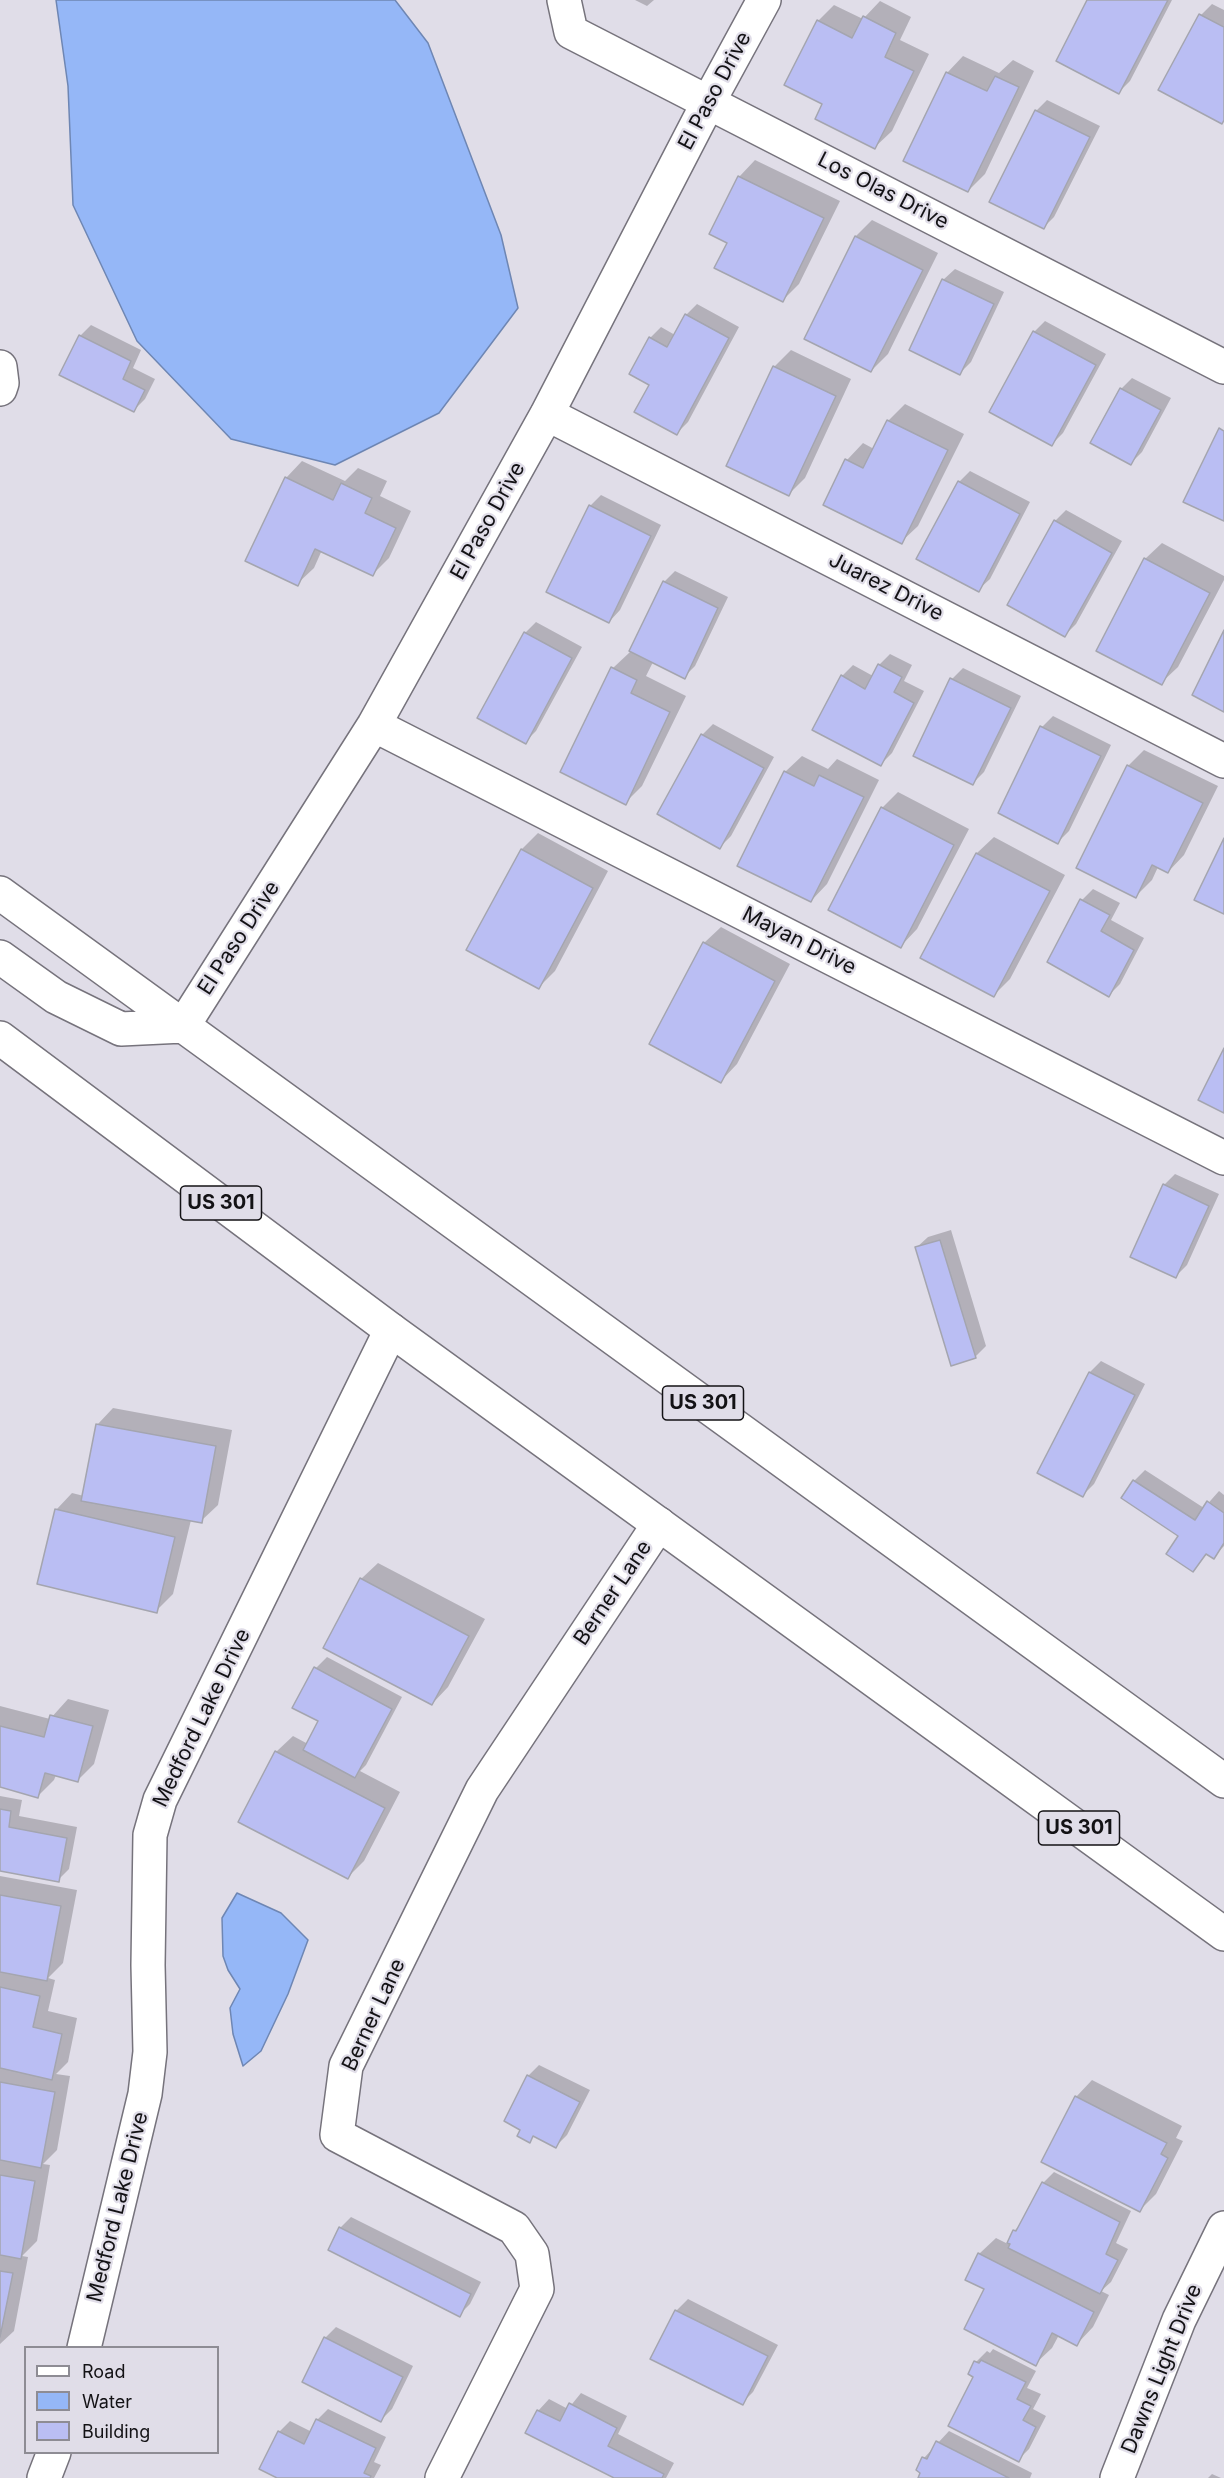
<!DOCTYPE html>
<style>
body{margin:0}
#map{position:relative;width:1224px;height:2478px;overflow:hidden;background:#e0dde8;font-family:Inter,sans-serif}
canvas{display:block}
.legend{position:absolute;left:24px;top:2346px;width:195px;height:108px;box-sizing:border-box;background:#e0dde8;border:2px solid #8e8c94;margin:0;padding:8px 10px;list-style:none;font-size:18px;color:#131215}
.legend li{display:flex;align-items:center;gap:12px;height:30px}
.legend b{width:30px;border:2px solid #8e8c94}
</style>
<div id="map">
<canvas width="1224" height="2478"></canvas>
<ul class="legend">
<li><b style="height:8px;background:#fff"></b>Road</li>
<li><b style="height:16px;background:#95b7f7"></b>Water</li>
<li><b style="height:16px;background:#babef3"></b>Building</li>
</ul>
</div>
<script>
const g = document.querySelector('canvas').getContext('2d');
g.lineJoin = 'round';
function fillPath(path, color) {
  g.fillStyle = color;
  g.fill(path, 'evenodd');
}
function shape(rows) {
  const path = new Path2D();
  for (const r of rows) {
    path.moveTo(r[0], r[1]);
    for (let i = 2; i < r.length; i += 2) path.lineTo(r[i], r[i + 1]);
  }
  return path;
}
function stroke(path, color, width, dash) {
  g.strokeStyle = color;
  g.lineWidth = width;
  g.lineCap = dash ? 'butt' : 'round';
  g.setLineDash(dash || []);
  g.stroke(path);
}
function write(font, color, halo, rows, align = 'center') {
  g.font = font + ' Inter,sans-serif';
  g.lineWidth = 4.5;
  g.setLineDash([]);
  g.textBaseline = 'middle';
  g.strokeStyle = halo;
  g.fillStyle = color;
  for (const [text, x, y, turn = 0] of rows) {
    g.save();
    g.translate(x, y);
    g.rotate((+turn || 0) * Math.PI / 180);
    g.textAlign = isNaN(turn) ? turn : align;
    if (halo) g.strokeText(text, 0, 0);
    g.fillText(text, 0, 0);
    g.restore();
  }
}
const water = shape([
 [56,0,395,0,428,43,501,235,518,308,439,413,335,465,231,439,137,341,73,205,68,86,56,0],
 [237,1893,281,1913,308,1940,288,1994,261,2051,243,2066,233,2034,230,2008,240,1989,228,1970,223,1956,222,1918,237,1893]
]);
fillPath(water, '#95b7f7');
stroke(water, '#6e86b3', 1.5);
fillPath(shape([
 [635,0,654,0,647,6],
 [1089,0,1172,0,1130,81,1119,92],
 [880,1,911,17,900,40,929,54,892,131,875,147,824,103,818,21,834,5,863,19],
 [1212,4,1224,10,1224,120,1160,89,1201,15],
 [963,56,999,73,1013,60,1034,71,985,174,968,191,947,73],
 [1047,100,1100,126,1054,217,1043,228,1036,111],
 [755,160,840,201,799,284,783,300,729,242,739,177],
 [872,220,938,253,888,354,871,371,806,338,856,236],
 [955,269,1004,292,971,362,960,373,943,280],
 [697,304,739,327,688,422,677,433,651,384,650,338,661,327,675,335,686,315],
 [1045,321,1106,354,1063,433,1052,444,1034,332],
 [91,325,141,350,133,368,155,379,145,399,134,410,80,336],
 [791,350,851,379,805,478,789,494,774,367],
 [1132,378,1171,398,1142,452,1131,463,1121,389],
 [905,404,964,434,918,526,901,542,825,504,847,460,863,443,874,449,888,421],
 [302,461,345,481,358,468,387,481,380,496,411,511,389,558,373,574,322,550,314,568,297,584,286,478],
 [970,471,1030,502,990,579,978,590,959,482],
 [601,495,661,525,620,610,609,622,590,506],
 [1066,510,1122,541,1076,624,1065,635,1055,521],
 [1162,543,1224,576,1224,580,1178,667,1161,683,1145,559],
 [675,571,728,597,695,666,684,677,653,662,646,676,686,696,642,786,625,803,613,668,630,652,664,582],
 [536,622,582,647,536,731,525,742,525,633],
 [890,654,912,665,904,681,924,691,892,753,881,764,842,676,853,665,873,676,879,665],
 [963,668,1021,696,984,772,973,783,952,679],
 [1053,716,1111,745,1069,831,1058,842,1042,727],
 [713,724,774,757,731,836,720,847,702,735],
 [1144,750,1218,786,1184,855,1168,872,1158,867,1152,880,1136,896,1128,766],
 [802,756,828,769,837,759,879,780,827,884,811,901,785,772],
 [898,792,969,829,917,929,901,946,882,808],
 [538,833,608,871,555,971,539,987,522,849],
 [994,837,1065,875,1010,979,994,995,922,957,977,853],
 [1093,889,1120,903,1111,920,1144,938,1120,984,1109,995,1082,900],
 [721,927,790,964,737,1064,721,1081,704,943],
 [1175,1174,1219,1194,1187,1265,1176,1276,1164,1185],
 [951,1230,986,1346,975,1357,916,1248,928,1237],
 [1101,1361,1145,1384,1094,1484,1083,1495,1090,1372],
 [113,1408,232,1430,218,1505,201,1521,191,1520,173,1594,156,1611,56,1510,72,1493,84,1496,97,1425],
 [1145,1470,1204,1508,1219,1491,1224,1495,1224,1546,1213,1557,1208,1553,1193,1570,1180,1535,1123,1497,1134,1481],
 [378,1563,485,1619,448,1687,432,1704,361,1579],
 [327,1657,402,1697,366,1765,360,1771,400,1792,364,1861,348,1877,276,1752,293,1736,308,1744,320,1721,294,1707,316,1668],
 [68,1699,109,1710,94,1764,77,1781,56,1775,54,1780,38,1796,0,1786,0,1706,50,1719],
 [0,1796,22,1800,19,1816,77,1827,69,1869,58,1880,0,1869],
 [0,1876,77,1890,63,1963,48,1978,55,1980,48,2011,77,2018,68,2062,56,2074,70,2076,57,2150,43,2164,50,2165,37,2241,22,2256,28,2257,14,2331,0,2344],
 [539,2065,590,2090,567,2135,556,2146,535,2135,530,2141,522,2129,528,2076],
 [1092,2080,1182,2126,1176,2138,1183,2141,1156,2194,1140,2210,1043,2161,1076,2097],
 [1054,2172,1131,2211,1116,2243,1128,2249,1111,2282,1101,2291,1109,2295,1093,2327,1077,2344,1059,2335,1052,2348,1035,2364,986,2289,979,2254,996,2238,1008,2244,1015,2230,1022,2223,1043,2183],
 [351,2217,481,2282,470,2304,459,2315,340,2228],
 [688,2299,778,2345,753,2392,742,2403,652,2358,677,2310],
 [336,2327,413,2366,392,2409,381,2420,325,2338],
 [993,2349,1036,2371,1027,2388,1041,2394,1033,2409,1046,2416,1029,2449,1018,2460,975,2376,976,2362,987,2351,990,2353],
 [581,2393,627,2416,618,2434,674,2463,666,2478,618,2478,527,2432,538,2411,549,2399,568,2409],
 [328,2409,386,2437,374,2462,381,2465,374,2478,281,2478,279,2432,290,2421,312,2432,317,2420],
 [949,2431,1032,2473,1030,2478,919,2478,924,2458],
 [1212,2474,1221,2478,1208,2478]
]), '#0003');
const building = shape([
 [1087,0,1168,0,1119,94,1056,61,1087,0],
 [1199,14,1224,27,1224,120,1222,124,1158,90,1199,14],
 [863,16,896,33,885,57,914,71,875,149,815,119,822,104,784,85,817,20,852,38,863,16],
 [946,72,987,91,995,76,1019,87,968,192,903,161,946,72],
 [1035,110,1090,137,1044,229,989,202,1035,110],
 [738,176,824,218,783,302,714,268,727,243,709,234,738,176],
 [855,236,923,270,871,372,804,339,855,236],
 [942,279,994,304,960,375,909,350,942,279],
 [685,314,729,338,677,435,634,412,649,385,629,374,649,337,667,347,685,314],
 [1033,331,1096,365,1052,446,989,412,1033,331],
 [79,335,131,361,123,379,145,390,134,412,59,375,79,335],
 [773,366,836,396,789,496,726,466,773,366],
 [1120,388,1161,410,1131,465,1090,443,1120,388],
 [887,420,948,450,902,544,823,505,845,459,863,468,887,420],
 [1219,428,1224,431,1224,521,1183,502,1219,428],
 [285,477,333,500,341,483,372,498,365,513,396,528,373,576,315,549,298,586,245,561,285,477],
 [958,481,1020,514,979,592,916,559,958,481],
 [589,505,651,536,609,623,546,592,589,505],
 [1054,520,1112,553,1065,637,1007,605,1054,520],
 [1144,558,1210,593,1162,685,1096,651,1144,558],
 [663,581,718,608,685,679,629,651,663,581],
 [1224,630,1224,712,1192,695,1224,630],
 [524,632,572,658,526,744,477,718,524,632],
 [878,664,902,677,894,692,914,703,881,766,812,730,841,675,865,689,878,664],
 [611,667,637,680,631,693,670,712,626,805,560,772,611,667],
 [950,678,1011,708,973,785,913,756,950,678],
 [1040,726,1101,756,1058,844,998,813,1040,726],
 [701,734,764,768,720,849,657,814,701,734],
 [1127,765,1203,803,1168,873,1152,865,1136,898,1076,868,1127,765],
 [784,771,814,786,819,775,864,797,811,902,737,866,784,771],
 [881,807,954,845,901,948,828,910,881,807],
 [1224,838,1224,914,1194,900,1224,838],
 [521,849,593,888,539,989,466,950,521,849],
 [976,853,1050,891,994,997,920,958,976,853],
 [1080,899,1110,915,1101,931,1134,950,1109,997,1047,962,1080,899],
 [703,942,775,981,721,1083,649,1044,703,942],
 [1224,1048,1224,1113,1198,1100,1224,1048],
 [1163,1184,1209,1206,1176,1278,1130,1257,1163,1184],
 [940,1240,976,1358,951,1366,915,1247,940,1240],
 [1089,1372,1135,1395,1083,1497,1037,1473,1089,1372],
 [96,1424,216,1446,202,1523,81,1501,96,1424],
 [1133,1480,1195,1520,1207,1501,1224,1513,1224,1543,1214,1559,1206,1554,1193,1572,1166,1554,1178,1536,1121,1498,1133,1480],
 [55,1509,175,1537,157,1613,37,1584,55,1509],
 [360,1578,469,1636,432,1705,323,1648,360,1578],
 [314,1667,392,1709,355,1778,303,1750,318,1721,292,1708,314,1667],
 [50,1715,93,1726,78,1782,45,1773,38,1798,0,1787,0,1726,44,1737,50,1715],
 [275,1751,385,1808,348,1879,238,1822,275,1751],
 [0,1809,11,1811,9,1827,67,1838,59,1882,0,1871,0,1809],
 [0,1895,61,1906,47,1981,0,1972,0,1895],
 [0,1987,40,1996,33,2027,62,2034,52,2080,0,2068,0,1987],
 [527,2075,580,2102,556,2148,533,2136,530,2143,517,2136,520,2130,504,2121,527,2075],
 [0,2082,55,2092,41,2168,0,2160,0,2082],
 [1075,2096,1167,2143,1161,2154,1168,2158,1140,2212,1041,2162,1075,2096],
 [0,2175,35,2181,21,2259,0,2255,0,2175],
 [1042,2182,1120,2222,1106,2254,1118,2260,1100,2294,1008,2248,1010,2244,1007,2243,1013,2230,1016,2231,1042,2182],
 [339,2227,471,2294,460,2317,328,2250,339,2227],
 [978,2253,1094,2312,1077,2346,1052,2333,1036,2366,964,2329,984,2289,965,2280,978,2253],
 [0,2271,13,2273,0,2337,0,2271],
 [675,2310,768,2356,743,2405,650,2359,675,2310],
 [324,2337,403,2377,381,2422,302,2382,324,2337],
 [981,2360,1026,2382,1017,2399,1031,2406,1023,2420,1036,2427,1019,2462,948,2426,973,2377,968,2374,974,2361,979,2363,981,2360],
 [569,2403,617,2428,608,2446,664,2474,662,2478,614,2478,525,2433,537,2410,560,2421,569,2403],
 [316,2419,376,2448,364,2473,371,2476,370,2478,277,2478,259,2469,278,2431,304,2444,316,2419],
 [936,2441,1009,2478,918,2478,920,2473,916,2470,922,2457,927,2459,936,2441]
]);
fillPath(building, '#babef3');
stroke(building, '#a4a5af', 1.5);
const street = shape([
 [564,0,571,32,1224,367],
 [0,367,2,383,0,389],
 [547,414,1224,761],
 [374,725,1224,1158],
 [183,1026,374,725,547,414,709,101,764,0],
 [84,2348,145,2094,150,2052,148,1965,150,1835,160,1800,391,1330],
 [44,2478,54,2452],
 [442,2478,537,2289,532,2254,514,2228,337,2135,346,2066,482,1790,659,1524],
 [1117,2478,1179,2320,1224,2228]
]);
const primary = shape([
 [0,893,1224,1781],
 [0,957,56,997,121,1029,183,1026],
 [0,1038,391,1330,1224,1934]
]);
stroke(street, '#76737c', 36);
stroke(primary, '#76737c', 36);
stroke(street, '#fff', 33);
stroke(primary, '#fff', 33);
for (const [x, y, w] of [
 [221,1203,81],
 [703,1403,81],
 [1079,1828,81]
]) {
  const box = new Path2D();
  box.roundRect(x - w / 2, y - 17, w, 34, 4.5);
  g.fillStyle = '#e0dde8';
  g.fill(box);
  stroke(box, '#131215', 1.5);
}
write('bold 20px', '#131215', null, [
 ["US 301",221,1203],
 ["US 301",703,1403],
 ["US 301",1079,1828]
]);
write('21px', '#131215', '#e0dde8', [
 ["El Paso Drive",715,91,-62],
 ["Los Olas Drive",883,191,27],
 ["El Paso Drive",488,521,-61],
 ["Juarez Drive",886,587,27],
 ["El Paso Drive",239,938,-57],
 ["Mayan Drive",799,941,27],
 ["Berner Lane",613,1593,-56],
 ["Medford Lake Drive",202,1718,-64],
 ["Berner Lane",374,2015,-65],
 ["Medford Lake Drive",118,2207,-76],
 ["Dawns Light Drive",1162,2369,-68]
]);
</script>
